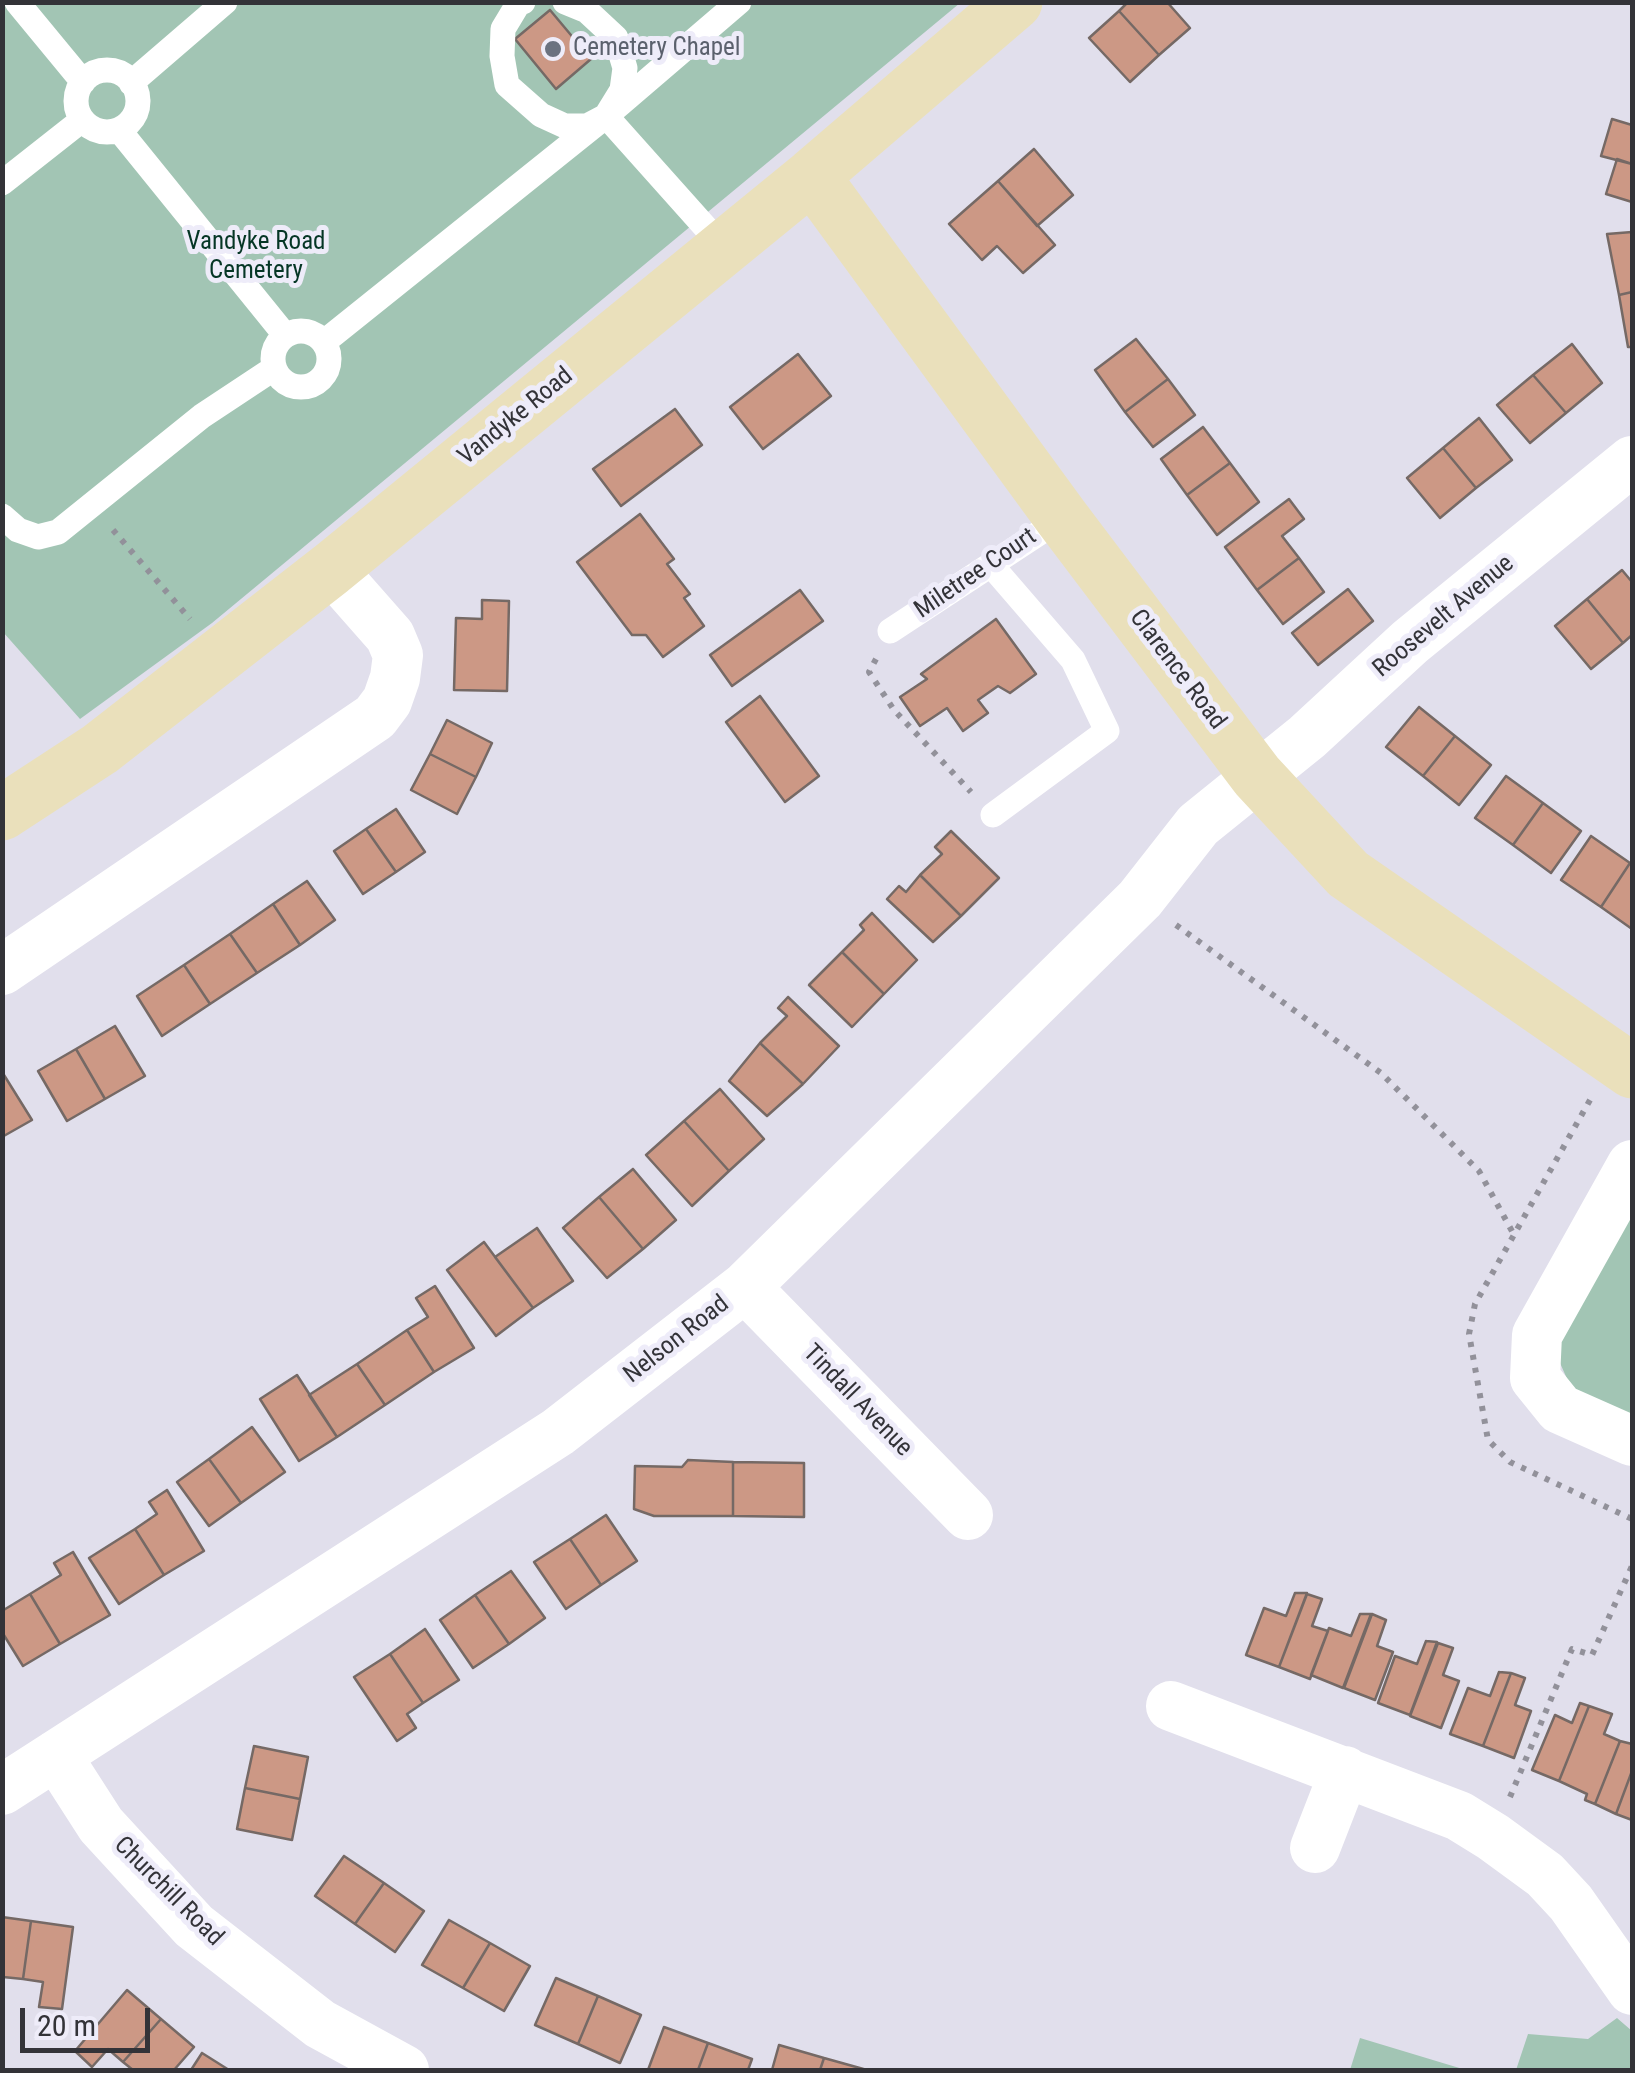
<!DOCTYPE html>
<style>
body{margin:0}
#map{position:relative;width:1635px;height:2073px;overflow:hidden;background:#e1dfec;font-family:"Roboto Condensed",sans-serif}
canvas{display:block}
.frame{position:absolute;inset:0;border:5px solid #333338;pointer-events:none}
.scale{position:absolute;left:20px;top:2008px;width:130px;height:45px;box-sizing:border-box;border:5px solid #333338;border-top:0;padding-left:12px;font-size:30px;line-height:35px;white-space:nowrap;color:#333338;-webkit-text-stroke:8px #eeecf9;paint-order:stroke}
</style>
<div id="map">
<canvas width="1635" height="2073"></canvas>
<div class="frame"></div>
<div class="scale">20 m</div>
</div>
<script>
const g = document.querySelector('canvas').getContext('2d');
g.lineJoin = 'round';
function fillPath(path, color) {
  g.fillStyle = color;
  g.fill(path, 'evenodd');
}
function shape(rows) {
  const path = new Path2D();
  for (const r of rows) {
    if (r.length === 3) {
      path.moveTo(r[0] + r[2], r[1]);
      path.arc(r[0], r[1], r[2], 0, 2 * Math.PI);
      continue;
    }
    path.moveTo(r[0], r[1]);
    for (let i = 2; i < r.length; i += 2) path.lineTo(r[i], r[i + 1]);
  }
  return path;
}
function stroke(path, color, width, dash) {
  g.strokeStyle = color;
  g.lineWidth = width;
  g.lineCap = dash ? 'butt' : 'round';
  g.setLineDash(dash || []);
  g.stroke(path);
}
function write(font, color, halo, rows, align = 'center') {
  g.font = font + ' "Roboto Condensed",sans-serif';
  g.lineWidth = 10;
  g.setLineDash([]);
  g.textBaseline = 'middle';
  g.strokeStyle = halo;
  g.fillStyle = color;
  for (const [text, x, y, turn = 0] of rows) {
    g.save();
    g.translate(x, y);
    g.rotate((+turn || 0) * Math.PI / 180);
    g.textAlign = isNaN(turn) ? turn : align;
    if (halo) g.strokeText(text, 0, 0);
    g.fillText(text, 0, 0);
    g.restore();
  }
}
fillPath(shape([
 [2,3,960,3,212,623,80,719,3,632],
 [1632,1206,1632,1423,1576,1399,1552,1345],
 [1617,2018,1632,2031,1632,2070,1516,2070,1528,2034,1588,2039],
 [1360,2038,1466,2070,1350,2070]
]), '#a2c5b4');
const building = shape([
 [1128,2,1167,2,1190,28,1159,55,1119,11,1128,2],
 [550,10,591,59,556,89,515,39,550,10],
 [1119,11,1159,55,1130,82,1089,38,1119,11],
 [1612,119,1632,125,1632,164,1601,156,1612,119],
 [1034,149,1073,195,1037,226,998,181,1034,149],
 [1617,159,1632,164,1632,202,1606,194,1617,159],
 [998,181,1055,245,1023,273,997,246,982,260,949,224,998,181],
 [1632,232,1632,292,1619,295,1607,234,1632,232],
 [1632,292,1632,347,1628,347,1619,295,1632,292],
 [1136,339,1168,379,1125,412,1095,370,1136,339],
 [1572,344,1602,383,1566,413,1533,375,1572,344],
 [798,354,831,396,763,449,730,407,798,354],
 [1533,375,1566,413,1530,443,1497,405,1533,375],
 [1168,379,1195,415,1153,447,1125,412,1168,379],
 [675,409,702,445,621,506,593,469,675,409],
 [1479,418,1512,460,1476,488,1443,448,1479,418],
 [1203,427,1230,463,1187,495,1161,459,1203,427],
 [1443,448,1476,488,1440,518,1407,478,1443,448],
 [1230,463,1259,502,1217,535,1187,495,1230,463],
 [1289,499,1304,519,1282,536,1299,558,1257,590,1225,547,1289,499],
 [640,514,674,559,667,564,690,594,684,598,704,626,663,657,646,635,632,635,577,562,640,514],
 [1299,558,1324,592,1283,624,1257,590,1299,558],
 [1622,570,1632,582,1632,635,1623,643,1587,599,1622,570],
 [1348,589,1373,621,1318,665,1292,633,1348,589],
 [800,590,823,621,732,686,710,655,800,590],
 [1587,599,1623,643,1591,669,1555,626,1587,599],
 [482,600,509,601,507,691,454,690,456,618,482,619,482,600],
 [996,619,1036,674,1010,693,998,686,978,700,988,713,963,731,947,708,920,726,900,697,927,679,921,674,996,619],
 [760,696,819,776,785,802,726,722,760,696],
 [1419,707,1455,736,1423,776,1386,747,1419,707],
 [447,720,492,743,476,777,430,754,447,720],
 [1455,736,1491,765,1459,805,1423,776,1455,736],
 [430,754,476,777,457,814,411,790,430,754],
 [1506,776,1543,803,1513,845,1475,818,1506,776],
 [1543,803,1581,831,1551,873,1513,845,1543,803],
 [396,809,425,852,396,872,366,829,396,809],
 [366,829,396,872,363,894,334,851,366,829],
 [951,831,999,878,961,916,920,875,942,854,935,847,951,831],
 [1591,836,1630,863,1601,907,1561,880,1591,836],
 [1630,863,1632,864,1632,929,1601,907,1630,863],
 [920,875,961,916,933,942,887,899,899,886,906,892,920,875],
 [307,881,335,920,300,945,273,904,307,881],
 [273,904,300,945,257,973,230,934,273,904],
 [872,913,917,960,884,994,842,952,864,930,860,925,872,913],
 [230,934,257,973,210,1004,184,965,230,934],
 [842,952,884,994,852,1027,809,985,842,952],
 [184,965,210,1004,162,1036,137,996,184,965],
 [788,997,839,1046,803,1084,760,1043,787,1016,778,1008,788,997],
 [115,1026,145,1076,105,1099,76,1049,115,1026],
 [760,1043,803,1084,767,1116,729,1081,760,1043],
 [76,1049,105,1099,67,1121,38,1071,76,1049],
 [4,1075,32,1120,2,1137,2,1077,4,1075],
 [720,1089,764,1139,729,1171,684,1121,720,1089],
 [684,1121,729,1171,692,1206,646,1155,684,1121],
 [633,1169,676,1220,643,1249,599,1197,633,1169],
 [599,1197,643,1249,607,1278,563,1228,599,1197],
 [537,1228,573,1281,533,1308,495,1257,537,1228],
 [484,1242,533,1308,496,1336,447,1270,484,1242],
 [435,1286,474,1348,434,1372,407,1330,428,1317,416,1298,435,1286],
 [407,1330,434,1372,385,1405,357,1364,407,1330],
 [357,1364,385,1405,337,1437,309,1395,357,1364],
 [297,1375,337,1437,299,1461,260,1399,297,1375],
 [252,1427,285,1472,241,1503,209,1459,252,1427],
 [209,1459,241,1503,209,1526,177,1482,209,1459],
 [688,1460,733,1462,733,1516,654,1516,634,1509,635,1466,682,1467,688,1460],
 [733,1462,804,1463,804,1517,733,1516,733,1462],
 [167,1490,204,1551,164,1575,135,1529,157,1514,149,1502,167,1490],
 [606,1515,637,1561,601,1585,570,1539,606,1515],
 [135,1529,164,1575,119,1604,89,1558,135,1529],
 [570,1539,601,1585,566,1609,534,1562,570,1539],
 [73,1552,110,1615,60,1644,30,1594,61,1575,54,1563,73,1552],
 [511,1571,545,1618,509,1644,475,1595,511,1571],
 [1295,1593,1307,1593,1279,1667,1246,1655,1264,1608,1286,1616,1295,1593],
 [30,1594,60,1644,23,1666,2,1632,2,1611,30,1594],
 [1307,1594,1322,1599,1312,1626,1328,1631,1310,1679,1279,1667,1307,1594],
 [475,1595,509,1644,473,1668,440,1620,475,1595],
 [1360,1614,1371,1614,1343,1688,1311,1675,1329,1628,1351,1636,1360,1614],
 [1372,1614,1386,1620,1377,1646,1393,1652,1375,1700,1344,1688,1372,1614],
 [425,1629,459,1680,423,1703,390,1654,425,1629],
 [1426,1641,1437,1642,1410,1715,1378,1703,1395,1656,1417,1664,1426,1641],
 [1438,1643,1453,1648,1443,1675,1459,1681,1441,1728,1410,1716,1438,1643],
 [390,1654,423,1703,407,1714,416,1728,397,1741,354,1677,390,1654],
 [1499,1672,1511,1673,1483,1746,1450,1734,1468,1688,1490,1696,1499,1672],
 [1511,1673,1525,1678,1515,1705,1531,1711,1514,1758,1483,1746,1511,1673],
 [1580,1703,1589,1706,1559,1781,1532,1770,1555,1715,1572,1723,1580,1703],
 [1589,1706,1612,1714,1604,1734,1620,1741,1595,1804,1585,1800,1587,1794,1559,1781,1589,1706],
 [1620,1741,1632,1744,1632,1771,1616,1814,1595,1804,1620,1741],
 [254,1746,308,1757,300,1799,245,1788,254,1746],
 [1632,1771,1632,1820,1616,1814,1632,1771],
 [245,1788,300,1799,292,1840,237,1829,245,1788],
 [344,1856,384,1883,355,1924,315,1896,344,1856],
 [384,1883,424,1911,395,1952,355,1924,384,1883],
 [2,1917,31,1921,23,1979,3,1977,2,1982,2,1917],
 [449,1920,490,1943,463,1988,422,1965,449,1920],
 [31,1921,73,1927,62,2009,39,2007,43,1982,23,1979,31,1921],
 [490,1943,530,1966,504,2011,463,1988,490,1943],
 [556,1978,598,1996,578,2044,535,2025,556,1978],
 [127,1990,161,2019,123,2062,108,2049,92,2067,75,2051,127,1990],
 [598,1996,641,2015,620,2063,578,2044,598,1996],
 [161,2019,194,2047,174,2070,133,2070,123,2062,161,2019],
 [664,2027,708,2043,698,2070,648,2070,664,2027],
 [708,2043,752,2059,748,2070,698,2070,708,2043],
 [779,2045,824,2058,820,2070,772,2070,779,2045],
 [202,2053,229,2070,191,2070,202,2053],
 [824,2058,867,2070,820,2070,824,2058]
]);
fillPath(building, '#cc9885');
stroke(building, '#756965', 2.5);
stroke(shape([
 [113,530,190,619],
 [876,659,869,672,894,710,971,792],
 [1176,925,1381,1073,1479,1171,1513,1233],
 [1590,1100,1475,1304,1469,1334,1488,1440,1510,1462,1632,1519],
 [1510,1797,1572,1649,1592,1655,1632,1566]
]), '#92919a', 6, [5, 8]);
stroke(shape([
 [17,2,83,82],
 [523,2,518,4,503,29,502,56,507,85,541,115,565,126,587,126,606,116,622,90,625,68,616,38,587,11,565,2],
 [107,101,31],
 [131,83,225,2],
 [606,116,723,247],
 [119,130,285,335],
 [2,183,82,120],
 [301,359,28],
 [324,342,606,116,739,2],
 [2,516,18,530,38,537,58,532,202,416,273,369],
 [991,565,1073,660,1107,731,993,815],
 [890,631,1062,518]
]), '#fff', 25);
stroke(shape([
 [2,970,375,717,387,701,395,678,398,655,390,636,331,569],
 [1632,1165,1537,1335,1535,1378,1560,1409,1632,1441],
 [745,1287,968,1515],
 [1171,1706,1459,1816,1493,1837,1545,1875,1571,1903,1632,1990],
 [56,1755,101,1825,194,1926,320,2024,404,2070],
 [2,1790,558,1432,745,1287,1140,899,1198,825,1307,737,1410,642,1632,461],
 [1315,1848,1345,1771]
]), '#fff', 50);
stroke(shape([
 [812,176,1062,518,1257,776,1348,874,1632,1071],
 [2,813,100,749,331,569,812,176,1015,2]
]), '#eae0bb', 55);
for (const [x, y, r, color] of [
 [553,49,10,"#6b7280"]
]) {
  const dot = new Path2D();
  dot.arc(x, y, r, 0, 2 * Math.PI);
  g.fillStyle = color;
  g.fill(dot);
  stroke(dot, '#eeecf9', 4);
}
write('25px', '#5b616d', '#eeecf9', [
 ["Cemetery Chapel",573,49]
], 'left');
write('25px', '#053625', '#eeecf9', [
 ["Vandyke Road",256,243],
 ["Cemetery",256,272]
]);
write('25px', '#333338', '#eeecf9', [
 ["Vandyke Road",516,417,-39],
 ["Miletree Court",976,574,-34],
 ["Roosevelt Avenue",1444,617,-40],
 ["Clarence Road",1177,670,53],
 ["Nelson Road",677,1340,-38],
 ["Tindall Avenue",857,1401,46],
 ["Churchill Road",168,1892,45]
]);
</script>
